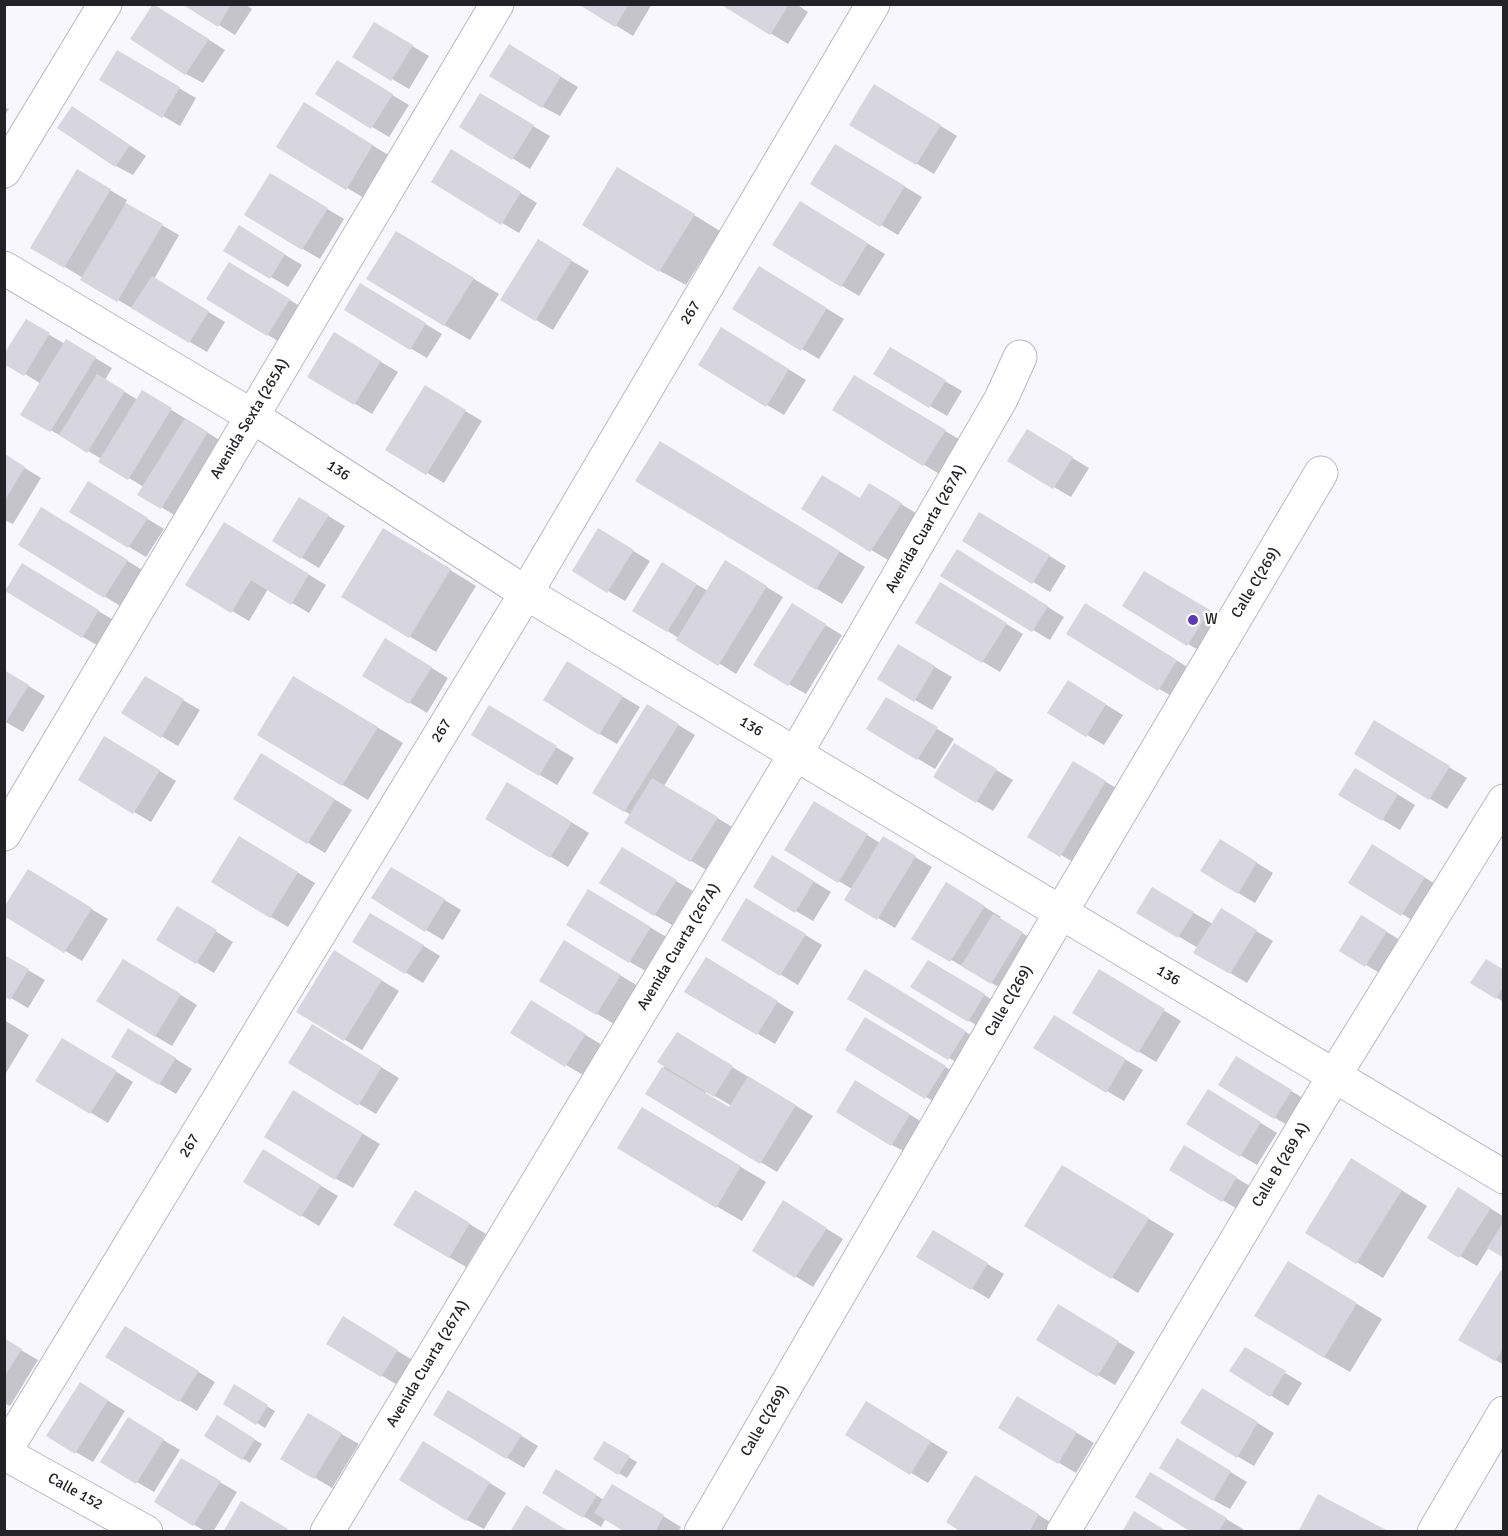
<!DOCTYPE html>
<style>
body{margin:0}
#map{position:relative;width:1508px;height:1536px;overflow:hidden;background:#f8f6fe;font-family:Signika,sans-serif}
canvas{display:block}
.frame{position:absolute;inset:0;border:6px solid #232226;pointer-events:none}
</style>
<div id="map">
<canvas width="1508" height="1536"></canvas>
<div class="frame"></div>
</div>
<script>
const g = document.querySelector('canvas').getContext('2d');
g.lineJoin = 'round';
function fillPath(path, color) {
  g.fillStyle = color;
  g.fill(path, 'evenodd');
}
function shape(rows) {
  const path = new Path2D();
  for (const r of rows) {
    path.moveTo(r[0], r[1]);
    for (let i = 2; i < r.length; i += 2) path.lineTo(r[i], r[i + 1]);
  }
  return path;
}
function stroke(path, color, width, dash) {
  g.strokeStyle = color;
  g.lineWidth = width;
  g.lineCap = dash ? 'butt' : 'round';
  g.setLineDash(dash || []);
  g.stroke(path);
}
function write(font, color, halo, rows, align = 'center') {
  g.font = font + ' Signika,sans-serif';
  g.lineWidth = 4.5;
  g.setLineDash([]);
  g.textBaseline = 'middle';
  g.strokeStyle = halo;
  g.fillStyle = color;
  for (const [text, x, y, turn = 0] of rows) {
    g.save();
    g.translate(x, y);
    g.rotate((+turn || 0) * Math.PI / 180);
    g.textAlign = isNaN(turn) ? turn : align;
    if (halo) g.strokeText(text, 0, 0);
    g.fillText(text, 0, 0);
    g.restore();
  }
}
fillPath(shape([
 [185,4,245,4,252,9,235,35],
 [581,4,652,4,633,36],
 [723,4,796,4,808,12,788,44],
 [154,5,225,50,203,83,186,74],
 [375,24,429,56,409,89,392,79],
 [117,52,196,98,180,126,101,80],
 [526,56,578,87,560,116,543,107],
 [354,72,409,105,389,137,317,94],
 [480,95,550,136,530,169,461,127],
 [892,96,957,136,934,174,851,124],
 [4,107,9,109,4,116],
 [321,114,390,156,364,198,278,147],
 [89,118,146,156,133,175,116,166],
 [836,146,922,197,898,235,812,184],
 [469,161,537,203,519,233,502,223],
 [77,171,127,200,125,204,179,235,154,279,225,322,207,352,82,279,83,278,32,247],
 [644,184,720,231,686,285,660,271],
 [287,185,344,219,320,259,303,249],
 [817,213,885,254,859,296,774,245],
 [256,237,302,265,288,287,225,250],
 [423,248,499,294,470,340,444,325],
 [555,251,589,271,553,330,536,320],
 [246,273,306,310,285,345,268,335],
 [776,278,844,319,819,359,734,309],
 [361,285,442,334,427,358,410,348],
 [26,321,65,344,67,341,112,368,105,380,138,400,143,392,224,443,178,517,140,495,144,487,100,461,102,459,22,414,41,384,25,374],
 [334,334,398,372,372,414,309,376],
 [739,339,806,380,784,415,767,405],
 [890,349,962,391,947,416,875,374],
 [425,387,482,421,444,483,387,449],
 [871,387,962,441,941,475,834,410],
 [1044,441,1089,468,1071,497,1009,461],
 [4,455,41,478,13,524,4,520],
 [686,458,865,567,842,604,817,589],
 [870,485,919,515,888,560,803,509,861,500],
 [105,493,164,529,146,557,71,512],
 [300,499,345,526,319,568,274,541],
 [59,519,144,571,122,607,20,545],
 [997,524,1066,566,1050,592,1033,582],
 [598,530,650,561,625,601,574,571],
 [241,534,326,585,309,613,268,589,249,621,232,611],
 [410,545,476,586,436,652,343,597],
 [974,561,1064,617,1050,640,1033,630],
 [726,562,783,597,736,674,634,610,662,564,708,591],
 [39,575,115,621,100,647,83,637],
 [1162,582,1226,621,1205,654,1124,606],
 [958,594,1023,634,1000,672,918,623],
 [792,605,842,635,806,694,755,665],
 [1102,615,1194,671,1176,699,1068,634],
 [899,646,952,677,932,710,915,700],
 [403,650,448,678,427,713,364,675],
 [567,663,640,707,617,744,600,734],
 [4,671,45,696,23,732,4,721],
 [145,678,200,710,178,746,161,736],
 [320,692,403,743,368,800,259,735],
 [1085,692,1123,715,1104,745,1049,713],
 [887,699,954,739,935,769,868,729],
 [647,706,695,735,664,786,734,828,708,871,626,822,631,815,594,792],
 [506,717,574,758,557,785,540,775],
 [1392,732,1467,778,1447,809,1356,754],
 [105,738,176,781,151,822,134,812],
 [954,745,1013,780,993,811,976,801],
 [1074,763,1123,792,1078,865,1029,836],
 [279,765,352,810,325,853,235,799],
 [1373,779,1415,805,1400,830,1383,820],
 [525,794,589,833,568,867,487,818],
 [832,813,880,843,883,838,932,867,895,928,846,899,852,889,786,850],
 [257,848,315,883,288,927,271,917],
 [622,849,693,891,672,925,601,883],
 [1238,851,1273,873,1255,903,1202,871],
 [1389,856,1442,888,1419,924,1350,883],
 [790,867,831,892,813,921,755,887],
 [28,871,108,919,82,961,4,914],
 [409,878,461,910,443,940,426,930],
 [947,884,1001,917,999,919,1039,943,1009,993,913,938],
 [1152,889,1213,924,1221,910,1273,941,1247,983,1196,952,1198,948,1138,912],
 [606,901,668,938,647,972,568,925],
 [764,910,822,945,798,985,723,940],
 [194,918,233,942,214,973,158,939],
 [388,924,440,956,423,983,354,941],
 [1379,927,1403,942,1383,975,1341,950],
 [582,952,638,986,614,1024,541,980],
 [4,956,45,980,28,1008,4,994],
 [352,962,399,991,362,1050,298,1012],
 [723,969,794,1012,775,1044,686,991],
 [141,970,197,1005,172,1046,155,1036],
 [1504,971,1504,1002,1472,983],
 [946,972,1001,1005,986,1031,913,987],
 [883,981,982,1042,966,1068,949,1058],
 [1116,981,1181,1021,1156,1062,1074,1012],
 [548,1012,602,1045,583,1075,512,1033],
 [4,1020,29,1035,6,1073,4,1072],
 [1071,1027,1143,1070,1124,1101,1107,1091],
 [883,1029,962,1077,943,1107,926,1097],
 [330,1036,399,1078,376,1114,290,1063],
 [146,1040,192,1069,176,1094,113,1056],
 [694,1044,813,1116,777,1172,648,1094,665,1065],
 [706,1091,732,1106,730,1109,705,1094],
 [79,1049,133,1082,108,1123,37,1080],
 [1236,1058,1308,1101,1292,1128,1220,1085],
 [873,1092,927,1125,909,1154,892,1145],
 [1225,1101,1277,1133,1257,1165,1240,1155],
 [310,1102,380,1144,353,1188,336,1179],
 [669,1124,766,1182,742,1221,716,1206],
 [1202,1157,1253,1188,1239,1210,1222,1200],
 [280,1161,338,1196,319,1226,245,1181],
 [1377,1175,1427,1206,1383,1278,1307,1232],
 [1088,1182,1174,1234,1138,1293,1026,1226],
 [1476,1199,1504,1217,1504,1256,1489,1247,1477,1266,1429,1238],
 [433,1202,486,1234,466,1267,449,1257],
 [800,1212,843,1239,813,1287,754,1251],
 [934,1232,1004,1274,989,1299,919,1257],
 [1504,1273,1504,1365,1461,1339],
 [1314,1278,1382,1319,1350,1372,1324,1357],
 [1058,1306,1135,1352,1115,1385,1038,1340],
 [360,1328,414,1361,399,1386,328,1343],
 [143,1338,215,1382,197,1411,107,1357],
 [4,1340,38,1360,10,1406,4,1403],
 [1245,1349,1302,1383,1288,1406,1231,1371],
 [80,1384,125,1411,93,1462,48,1436],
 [235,1387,275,1411,265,1428,225,1403],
 [1018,1398,1094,1443,1076,1473,1000,1427],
 [1220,1400,1274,1433,1254,1466,1237,1456],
 [466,1402,538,1446,524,1468,435,1414],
 [884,1413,948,1452,928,1483,847,1435],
 [308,1415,359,1444,332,1488,282,1458],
 [217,1417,262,1444,250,1463,206,1436],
 [128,1419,180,1450,154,1492,137,1482],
 [604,1443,637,1462,627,1478,595,1459],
 [1195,1450,1247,1482,1230,1509,1213,1500],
 [441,1453,506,1493,484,1529,467,1520],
 [182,1460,237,1492,213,1532,206,1532,156,1501],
 [1151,1474,1243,1529,1242,1532,1194,1532],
 [573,1481,604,1500,629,1495,681,1527,678,1532,628,1532,606,1518,601,1527,544,1492],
 [993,1487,1055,1525,1052,1532,964,1532]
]), '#0003');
fillPath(shape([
 [153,4,209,39,185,75,130,39],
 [182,4,231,4,218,27],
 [578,4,629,4,615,27],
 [720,4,789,4,770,35],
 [374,22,413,45,391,81,352,57],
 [509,44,561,76,542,108,489,76],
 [117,50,180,87,162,118,99,80],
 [337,60,393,94,371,129,315,94],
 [874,84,941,125,916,165,849,125],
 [480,93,534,125,512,160,459,127],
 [304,102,373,145,346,190,276,147],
 [72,106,130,145,115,167,57,128],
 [835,144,905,186,880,227,810,184],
 [451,149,521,192,501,225,431,182],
 [617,167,695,214,659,272,582,225],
 [77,169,111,189,64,268,30,248],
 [270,173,328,208,302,250,244,215],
 [800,201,868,243,841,287,772,245],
 [126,203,163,224,117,302,80,280],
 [239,225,285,254,270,279,223,251],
 [396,231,474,278,444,326,366,279],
 [538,239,572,260,535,321,500,300],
 [229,262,290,299,267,336,206,299],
 [759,266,827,308,801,351,732,309],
 [152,276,209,311,189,343,131,308],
 [360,283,426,323,410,350,344,310],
 [26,319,50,333,24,376,4,364,4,354],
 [721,327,789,369,766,407,698,365],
 [334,332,381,361,354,405,307,377],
 [66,339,96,357,50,432,20,415],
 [890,347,946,380,929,408,873,374],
 [97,374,125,391,87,453,59,435],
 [854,375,946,430,923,466,832,410],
 [425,385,466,410,426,475,385,450],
 [142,390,172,408,128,480,98,462],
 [185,418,208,432,161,509,137,495],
 [1027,429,1073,457,1053,489,1007,461],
 [660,441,840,551,816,590,635,481],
 [5,454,25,467,5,500],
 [822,475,860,498,869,483,902,503,870,552,801,509],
 [88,481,148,518,128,548,69,512],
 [299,497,329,515,301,559,272,541],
 [41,507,128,560,104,598,18,545],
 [979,512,1050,555,1032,584,962,541],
 [224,522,309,574,291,605,251,580,231,613,185,585],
 [383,528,451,569,409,638,341,597],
 [598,528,634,550,607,593,572,571],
 [957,549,1048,606,1032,632,940,576],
 [725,560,767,586,718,666,676,640],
 [662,562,697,584,667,632,632,611],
 [22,563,99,610,82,638,5,591],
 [1144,571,1210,610,1187,646,1122,606],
 [940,582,1007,623,982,663,915,623],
 [792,603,826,624,788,686,753,665],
 [1085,603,1177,660,1158,691,1066,634],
 [385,638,432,667,409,704,362,676],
 [898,644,935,666,914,702,877,679],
 [567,661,623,696,599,735,543,700],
 [4,670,29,685,4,725],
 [145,676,184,699,161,738,121,713],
 [293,676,378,727,342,786,257,735],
 [1068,680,1106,704,1086,737,1047,713],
 [886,697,938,727,917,760,866,729],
 [647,704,679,724,624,812,592,793],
 [489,705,557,746,539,776,471,735],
 [1374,720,1450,766,1429,800,1354,754],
 [104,736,160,770,133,814,78,780],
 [954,743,997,769,976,803,933,777],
 [261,753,335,799,307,844,233,799],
 [1073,761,1106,781,1060,857,1027,837],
 [1355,768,1398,794,1382,821,1338,795],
 [652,778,718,817,690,862,624,823],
 [507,782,572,822,550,858,485,819],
 [814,801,868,834,838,883,784,850],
 [239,836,298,872,270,918,211,882],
 [883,836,916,856,877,920,844,900],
 [1220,839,1257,862,1238,894,1200,871],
 [1372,844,1425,877,1401,916,1348,883],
 [622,847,677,880,654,916,599,883],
 [772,855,814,881,795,913,753,887],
 [391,867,445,899,425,932,371,898],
 [28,869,92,908,64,953,4,916,4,907],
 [946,882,985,906,950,962,911,939],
 [1152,887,1194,912,1178,938,1136,913],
 [588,889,651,927,629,963,566,925],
 [746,898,806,934,780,976,721,940],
 [177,906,217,930,196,964,156,940],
 [1221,908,1257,930,1230,974,1193,953],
 [370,913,424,945,405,974,352,942],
 [993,914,1023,932,991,984,961,966],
 [1361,915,1387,931,1365,967,1339,951],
 [564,940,621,975,596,1015,539,981],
 [334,950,382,980,344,1041,296,1012],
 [4,955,29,969,10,1000,4,996],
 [706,957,778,1001,757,1035,684,992],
 [123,959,181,994,155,1037,96,1001],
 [1486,959,1504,970,1504,986,1496,999,1470,983],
 [928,960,985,994,968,1022,910,987],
 [865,969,966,1031,948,1060,847,999],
 [1099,969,1165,1009,1138,1053,1072,1013],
 [531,1000,586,1034,565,1067,510,1033],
 [1054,1015,1126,1059,1106,1093,1033,1048],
 [865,1017,946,1066,925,1099,845,1050],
 [312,1024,382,1067,358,1106,288,1063],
 [128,1028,176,1058,159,1085,111,1057],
 [677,1032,733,1066,714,1097,657,1062],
 [62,1038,117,1071,90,1114,35,1081],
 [1236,1056,1292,1090,1274,1119,1218,1085],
 [662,1067,729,1107,748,1076,796,1105,760,1164,645,1094],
 [855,1080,910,1114,891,1146,836,1112],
 [1208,1089,1261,1122,1240,1157,1186,1124],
 [293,1090,363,1133,335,1180,264,1137],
 [642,1107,741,1166,716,1208,617,1148],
 [1184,1145,1237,1177,1222,1202,1169,1170],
 [263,1149,321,1185,301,1217,243,1182],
 [1351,1158,1402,1190,1356,1264,1305,1233],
 [1062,1165,1149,1218,1111,1279,1024,1226],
 [1458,1187,1491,1208,1459,1258,1427,1238],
 [415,1190,470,1223,449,1258,393,1225],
 [783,1200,827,1228,795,1278,752,1251],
 [1504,1221,1504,1258,1487,1248],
 [933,1230,988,1263,971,1290,916,1257],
 [1288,1261,1357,1303,1324,1358,1254,1316],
 [1501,1270,1504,1271,1504,1347,1495,1361,1458,1340],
 [1058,1304,1119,1341,1097,1377,1036,1340],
 [343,1316,398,1350,381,1377,326,1344],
 [125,1326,199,1371,179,1402,105,1357],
 [4,1338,22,1349,4,1377],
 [1245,1347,1286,1371,1270,1397,1229,1371],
 [80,1382,108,1400,75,1454,46,1436],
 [234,1384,268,1405,256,1425,223,1404],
 [1202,1388,1258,1422,1237,1458,1180,1423],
 [448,1390,522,1435,506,1459,433,1415],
 [1017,1396,1077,1432,1058,1464,998,1428],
 [866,1401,931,1441,910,1475,845,1435],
 [308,1413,342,1433,314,1479,280,1459],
 [217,1415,255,1439,242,1460,204,1436],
 [128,1417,164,1439,136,1484,100,1462],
 [1177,1438,1231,1471,1213,1501,1159,1468],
 [423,1441,490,1482,466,1521,399,1480],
 [604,1441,630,1456,618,1475,593,1459],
 [181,1458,221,1481,193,1526,154,1502],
 [556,1469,597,1495,583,1518,542,1493],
 [1150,1472,1227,1518,1218,1532,1191,1532,1135,1497],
 [975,1475,1039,1514,1029,1532,961,1532,946,1522],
 [612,1484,664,1515,655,1532,625,1532,594,1513],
 [1318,1494,1390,1532,1298,1532],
 [241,1501,288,1529,286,1532,223,1532],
 [526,1505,570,1532,510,1532],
 [1134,1511,1168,1532,1122,1532]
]), '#d7d5df');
const minor = shape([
 [4,171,105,4],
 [4,268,252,416,526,593,1504,1177],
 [4,834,497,4],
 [4,1453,526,593,873,4],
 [4,1453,146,1532],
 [327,1532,796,753,1001,399,1020,357],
 [701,1532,1061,912,1321,473],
 [1063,1532,1334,1076,1504,801],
 [1434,1532,1504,1413]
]);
stroke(minor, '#bab8c1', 35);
stroke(minor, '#fff', 33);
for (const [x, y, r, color] of [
 [1193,620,6,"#593ab2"]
]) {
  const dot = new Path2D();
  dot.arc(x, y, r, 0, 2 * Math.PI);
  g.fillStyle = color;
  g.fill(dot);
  stroke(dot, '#fff', 2);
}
write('15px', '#232226', '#fff', [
 ["267",691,313,-59],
 ["Avenida Sexta (265A)",250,419,-59],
 ["136",338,471,33],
 ["Avenida Cuarta (267A)",926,529,-60],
 ["Calle C(269)",1256,583,-59],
 ["136",751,727,31],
 ["267",442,731,-59],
 ["Avenida Cuarta (267A)",679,947,-59],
 ["136",1168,976,31],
 ["Calle C(269)",1009,1001,-60],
 ["267",190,1146,-59],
 ["Calle B (269 A)",1281,1165,-59],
 ["Avenida Cuarta (267A)",428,1364,-59],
 ["Calle C(269)",765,1421,-60],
 ["Calle 152",75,1492,29]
]);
write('15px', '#232226', '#fff', [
 ["W",1205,620]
], 'left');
</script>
